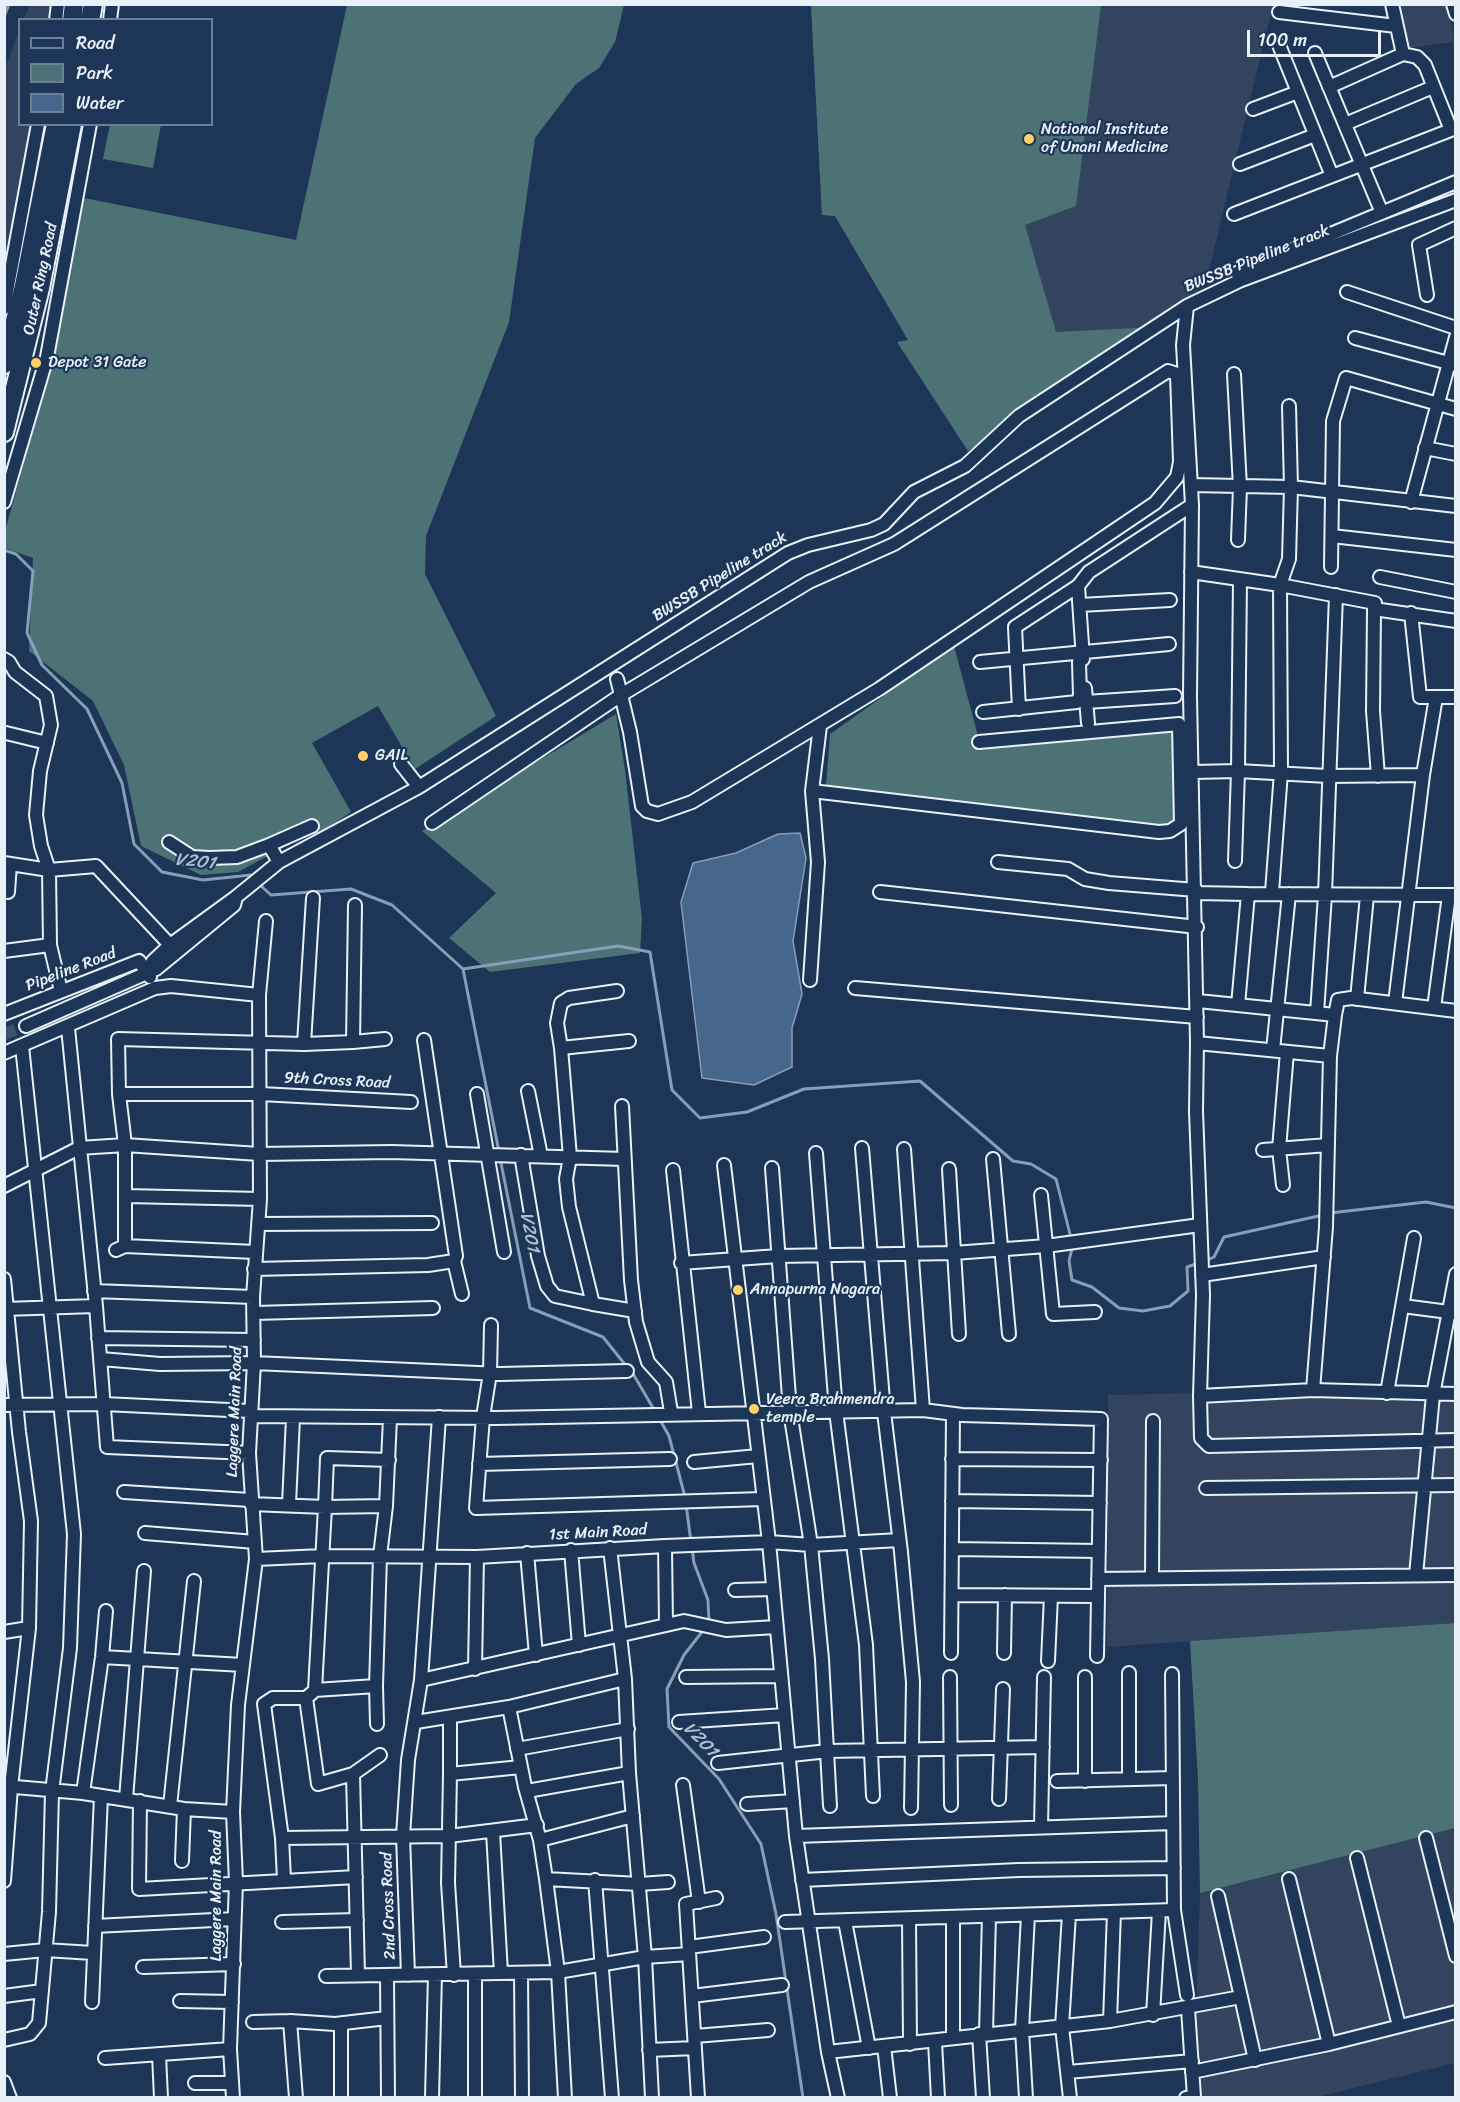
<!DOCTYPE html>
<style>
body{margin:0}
#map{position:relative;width:1460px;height:2102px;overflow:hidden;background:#1d3557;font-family:Sriracha,sans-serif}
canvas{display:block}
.frame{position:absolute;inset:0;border:6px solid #e8f1f8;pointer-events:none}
.legend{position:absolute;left:18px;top:18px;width:195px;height:108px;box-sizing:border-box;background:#1d3557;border:2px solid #6e8097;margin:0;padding:8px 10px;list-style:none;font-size:18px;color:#e8f1f8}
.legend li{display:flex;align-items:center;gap:12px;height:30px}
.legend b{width:30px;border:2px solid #6e8097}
.scale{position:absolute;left:1247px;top:30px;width:134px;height:27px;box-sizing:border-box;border:3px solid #e8f1f8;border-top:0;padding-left:8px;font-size:18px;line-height:21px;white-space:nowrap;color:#e8f1f8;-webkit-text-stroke:4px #1d3557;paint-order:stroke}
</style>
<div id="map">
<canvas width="1460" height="2102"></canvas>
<div class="frame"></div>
<ul class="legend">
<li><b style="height:8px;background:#1d3557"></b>Road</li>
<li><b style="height:16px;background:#4c7275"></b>Park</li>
<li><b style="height:16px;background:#46668c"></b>Water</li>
</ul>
<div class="scale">100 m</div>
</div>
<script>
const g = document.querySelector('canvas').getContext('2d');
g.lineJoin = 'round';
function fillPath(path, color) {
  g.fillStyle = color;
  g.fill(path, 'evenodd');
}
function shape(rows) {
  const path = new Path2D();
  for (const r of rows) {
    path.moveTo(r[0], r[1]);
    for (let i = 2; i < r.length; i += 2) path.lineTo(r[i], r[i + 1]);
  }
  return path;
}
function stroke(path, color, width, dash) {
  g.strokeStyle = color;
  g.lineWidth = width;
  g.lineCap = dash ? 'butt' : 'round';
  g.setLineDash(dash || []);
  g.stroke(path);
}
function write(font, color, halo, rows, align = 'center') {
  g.font = font + ' Sriracha,sans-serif';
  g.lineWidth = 4.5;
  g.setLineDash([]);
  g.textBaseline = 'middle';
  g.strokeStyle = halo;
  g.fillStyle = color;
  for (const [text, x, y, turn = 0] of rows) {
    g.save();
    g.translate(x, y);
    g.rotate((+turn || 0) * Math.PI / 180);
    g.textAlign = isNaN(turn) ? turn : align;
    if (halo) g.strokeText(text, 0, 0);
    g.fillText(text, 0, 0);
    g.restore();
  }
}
fillPath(shape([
 [30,5,52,5,49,19,24,19],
 [811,5,1273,5,1205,287,1153,327,909,341,835,216,822,215],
 [1398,5,1448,5,1454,42,1406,48],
 [19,31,20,124,30,125,5,266,5,68],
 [1204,1393,1455,1400,1455,1623,1107,1647,1108,1395],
 [1455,1828,1455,2063,1318,2097,1193,2098,1200,1893]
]), '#32445e');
fillPath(shape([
 [347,5,624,5,615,42,599,68,576,84,535,138,509,322,426,536,425,574,496,716,415,769,378,706,312,743,351,812,326,829,303,837,238,872,201,875,141,846,124,765,93,701,29,651,33,558,5,548,5,531,53,360,84,198,296,240],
 [811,5,1101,5,1076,206,1025,225,1056,332,1153,327,968,451,897,342,908,340,835,216,822,215],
 [110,124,161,125,153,168,103,159],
 [954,646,978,736,1172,717,1177,821,1169,828,826,786,830,734],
 [616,714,625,770,642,919,640,953,490,972,449,938,496,893,422,831],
 [1455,1623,1455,1828,1200,1893,1198,1780,1190,1641]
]), '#4c7275');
const water = shape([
 [800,833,806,858,793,941,802,994,792,1028,792,1067,754,1085,702,1078,681,902,693,863,736,853,778,834,800,833]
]);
fillPath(water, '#46668c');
stroke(water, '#879eb7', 1.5);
stroke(shape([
 [4,17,9,4],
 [4,550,16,554,33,571,27,633,42,665,87,709,122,783,134,844,162,872,203,880,251,875,254,879],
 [259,884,271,895,351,889,392,905,463,969,499,1152],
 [463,969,618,946,650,952,672,1090,700,1118,747,1112,804,1089,920,1081,1013,1161,1031,1164,1056,1179,1071,1238],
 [500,1158,530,1308,603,1337,627,1367],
 [1330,1213,1426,1202,1456,1208],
 [1073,1244,1069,1261,1072,1280,1092,1287,1119,1308,1143,1311,1170,1306,1188,1291,1187,1267,1199,1263],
 [1205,1261,1214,1257,1224,1237,1323,1215],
 [632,1372,656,1413],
 [659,1418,669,1436,685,1497],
 [686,1504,691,1542],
 [692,1548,694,1563,708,1600,709,1623],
 [705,1628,684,1655,667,1689,669,1727,719,1779,761,1844,776,1914,803,2098]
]), '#879eb7', 3);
stroke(shape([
 [4,1034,26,1026]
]), '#3b516f', 12, [12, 6]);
const minor = shape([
 [1392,4,1403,54,1417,57,1425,65,1451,130],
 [1453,4,1456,14],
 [1279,12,1396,26],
 [56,20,58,4],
 [110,20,112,4],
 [1279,45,1332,176],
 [1315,53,1382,213],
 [1329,87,1403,54],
 [1253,109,1298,92],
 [1345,124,1433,87],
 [1240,164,1315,135],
 [1234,214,1456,128],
 [1237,273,1456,182],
 [1347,292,1456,328],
 [1427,295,1419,245,1456,228],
 [1187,306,1183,345,1192,505,1190,696,1197,1043,1330,1056,1326,1227,1313,1390],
 [4,308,38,124],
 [1355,338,1456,365],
 [1234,374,1240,487,1238,540],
 [1425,448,1456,454],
 [1191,485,1291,487,1456,506],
 [4,502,47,357,90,124],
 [1411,502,1456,337],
 [1332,536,1456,550],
 [1331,567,1333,421,1346,378,1456,409],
 [1191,572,1280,585,1375,603,1374,609,1456,621],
 [1380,577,1456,592],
 [1240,579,1238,771,1327,776,1423,775,1395,1003],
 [1078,586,1083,659],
 [1080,605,1170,600],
 [1374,609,1373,711,1378,776],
 [1411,613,1420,697,1456,697],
 [4,659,9,662,15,672,46,696,51,725,40,771,36,815,41,846,49,870,50,945,61,991],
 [980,662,1169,644],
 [1085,688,1088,723],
 [1086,702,1175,696],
 [1019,709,1015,627,1078,586,1089,572,1192,505],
 [983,712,1077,702,1080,696,1079,662,1083,652],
 [6,733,47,743],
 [401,764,419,787],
 [1193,772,1238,771,1235,861],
 [1423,775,1436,697],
 [812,791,820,726],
 [432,823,621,695,809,582,894,544,1168,371,1177,374,1180,462,1177,477,1155,503,879,689,692,802,658,814,647,811,642,806,630,732,621,695,617,679],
 [169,842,192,857,209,858,237,857,269,845,279,862],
 [269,845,312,826],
 [998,862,1068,869,1085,879,1109,883,1196,890],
 [4,863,49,870,96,866,170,945],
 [8,892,10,864],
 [880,892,1197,927],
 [1272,892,1281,772,1280,585,1289,559,1291,487,1289,406],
 [1196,893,1248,894,1238,1005],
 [1248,894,1456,895],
 [236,897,279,862,419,787,788,553,808,545,871,530,884,524,914,492,965,466,1019,416,1187,306,1239,281,1456,200],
 [4,951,50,945],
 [810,980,818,862,812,791,1159,832,1170,831,1181,824,1179,724,979,742],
 [855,988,1197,1017],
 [259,995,266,921],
 [1357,999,1367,896],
 [1198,1001,1335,1015,1330,1056],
 [1434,1008,1449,895],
 [1317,1013,1325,895,1336,595],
 [4,1014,139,961,150,977],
 [1335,1015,1338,1000,1351,998,1456,1011],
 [26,1026,156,969,234,905,236,897,170,945,153,961,147,971],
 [68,1028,96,1306,107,1447,249,1453],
 [629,1041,561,1048,570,1157,566,1179,569,1207,593,1304,635,1311],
 [353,1042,385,1039],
 [1197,1043,1196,1111,1203,1295,1200,1396,1313,1390,1456,1394],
 [304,1044,313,898],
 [561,1048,557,1023,561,1003,569,998,617,991],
 [1273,1050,1289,894],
 [4,1053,155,988,171,986,259,995,260,1199,253,1297,254,1363,249,1453,256,1559,238,1705,233,1812,236,1882,230,2049,233,2098],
 [528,1091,541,1156],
 [119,1094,261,1094,411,1102],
 [477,1094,504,1252],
 [622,1106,631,1280,636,1322,648,1362,666,1382,671,1412],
 [862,1148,884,1412,901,1552,913,1682,911,1808],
 [904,1149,923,1410],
 [1263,1150,1328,1145],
 [816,1153,836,1411,866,1645,873,1796],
 [521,1155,538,1256,547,1286,555,1296,593,1304],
 [993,1159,1009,1334],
 [724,1165,769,1542,796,1836,828,2052,838,2098],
 [772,1168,790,1411,811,1545,822,1659,830,1806],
 [949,1169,959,1334],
 [673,1170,699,1413],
 [1283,1185,1279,1149,1287,1052],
 [4,1186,79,1148,125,1145,259,1154,391,1152,624,1159],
 [1041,1195,1053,1314,1095,1312],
 [126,1196,260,1199],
 [258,1224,432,1223],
 [125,1246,125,1145,119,1094,118,1039,304,1044,353,1042,355,905],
 [116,1250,125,1246,255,1252],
 [454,1261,462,1294],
 [681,1263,778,1256,954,1253,1046,1246,1200,1225],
 [254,1269,428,1265,454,1261,456,1256,424,1040],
 [1202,1275,1324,1257],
 [4,1279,19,1432,31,1521,29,1628,11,1787,4,1881],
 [94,1291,253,1297],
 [1403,1306,1456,1313],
 [4,1309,96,1306],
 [255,1313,433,1308],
 [491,1325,490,1373,483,1417,476,1508,763,1499],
 [98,1338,254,1340],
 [101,1359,160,1364,254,1363,500,1374,627,1371],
 [1387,1393,1414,1238],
 [1200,1396,1201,1438,1209,1446,1456,1440],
 [4,1405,104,1404,250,1411],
 [251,1416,495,1418,923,1410,962,1415,1101,1419,1097,1656],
 [952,1459,1101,1460],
 [694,1462,758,1456],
 [479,1464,670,1459],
 [1206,1488,1456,1485],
 [124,1492,250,1500],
 [952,1501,1100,1503],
 [251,1504,325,1507,327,1458,389,1460],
 [289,1504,293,1418],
 [386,1506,325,1507,315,1690,376,1686,380,1556,386,1506,390,1418],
 [145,1533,255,1542],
 [665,1546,666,1625],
 [610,1548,625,1679,629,1773,645,1957,652,2098],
 [952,1549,1099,1551],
 [571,1550,579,1645],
 [527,1553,536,1655],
 [256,1559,323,1556,477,1557,665,1546,769,1542,811,1545,899,1540],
 [1416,1575,1433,1395,1456,1274],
 [1152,1578,1153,1421],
 [1098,1579,1456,1575],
 [735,1590,773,1589],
 [952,1595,1098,1596],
 [4,1632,29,1628],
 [951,1653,953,1414],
 [1004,1653,1005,1595],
 [102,1657,243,1665],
 [1048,1661,1051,1596],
 [475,1669,477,1557],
 [1129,1673,1129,1779],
 [1172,1674,1174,1910,1187,1995],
 [686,1677,781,1676],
 [950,1677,951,1805],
 [421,1680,684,1621,726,1630,776,1627],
 [376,1686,377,1724],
 [306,1698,318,1784,353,1774,358,1975],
 [509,1707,525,1787,540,1840,546,1879,558,1972,565,2098],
 [450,1718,450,1774],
 [416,1722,509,1707,625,1679],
 [679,1722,785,1715],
 [517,1749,628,1729],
 [718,1763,828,1751,1043,1747],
 [353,1774,380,1755],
 [1057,1781,1173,1778],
 [1085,1781,1085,1677],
 [683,1785,699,1902],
 [4,1786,83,1793,184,1809,233,1812],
 [527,1791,629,1773],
 [83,1793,102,1657,106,1611],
 [126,1799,144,1571],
 [999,1799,1003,1689],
 [140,1801,139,1889,356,1877],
 [747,1804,793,1801],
 [170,1806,194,1581],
 [1041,1827,1044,1677],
 [493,1832,501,1973],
 [796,1836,1173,1823],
 [282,1838,449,1836,537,1825],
 [1426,1838,1456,1956],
 [540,1840,633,1816],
 [1357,1858,1399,2026],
 [182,1861,184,1809],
 [546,1879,639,1884,668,1882],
 [1289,1879,1329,2044],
 [284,1880,282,1838,264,1704,273,1698,306,1698,312,1693],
 [595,1880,612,2098],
 [802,1880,1019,1870,1174,1868],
 [1069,1914,1062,2027,1070,2098],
 [953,1917,953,2038],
 [909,1919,910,2044],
 [845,1921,869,2048],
 [282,1922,357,1920],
 [785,1922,1174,1910],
 [95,1926,234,1919],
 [689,1947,764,1937],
 [4,1954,45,1950,93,1953],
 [143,1967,234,1964],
 [521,1973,522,2098],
 [475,1974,475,2098],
 [408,1975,403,1836,408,1760,421,1680,439,1417],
 [454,1975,448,1883,450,1774,521,1767],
 [326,1976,558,1972,645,1957,689,1954],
 [387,1976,388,2098],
 [4,1996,42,1991],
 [692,1996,782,1985],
 [1241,1997,1255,2060],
 [180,2001,232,2002],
 [92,2002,101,1796],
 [1153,2015,1159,1911],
 [1110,2021,1114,1912],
 [253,2022,290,2021],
 [341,2024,341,2098],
 [986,2033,989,1916],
 [979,2034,983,2098],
 [695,2036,768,2030],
 [4,2040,30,2034,39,2023,49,1912,52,1792,70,1648,74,1534,22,1046],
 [935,2042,938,2098],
 [884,2046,890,2098],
 [649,2050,695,2048],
 [828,2052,1110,2021,1241,1997,1218,1896],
 [159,2055,161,2098],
 [105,2058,230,2049],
 [1068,2072,1192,2061],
 [1192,2072,1329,2044,1456,2012],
 [4,2082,10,2098],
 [195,2083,232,2083],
 [296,2098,290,2021,335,2024,387,2018],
 [432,2098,435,1974],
 [698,2098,686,1904,716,1898],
 [1026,2098,1022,2030,1028,1915],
 [1186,2098,1194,2097,1188,2009]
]);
const highway = shape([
 [72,20,74,4],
 [90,20,93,4],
 [4,364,24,286,56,124],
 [4,432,40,288,72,124]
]);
stroke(minor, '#e8f1f8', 16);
stroke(highway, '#e8f1f8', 22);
stroke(minor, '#1d3557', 12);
stroke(highway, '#1d3557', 18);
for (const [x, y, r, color] of [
 [1029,139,6,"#ffd166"],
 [36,363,6,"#ffd166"],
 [363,756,6,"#ffd166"],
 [738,1290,6,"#ffd166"],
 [754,1409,6,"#ffd166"]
]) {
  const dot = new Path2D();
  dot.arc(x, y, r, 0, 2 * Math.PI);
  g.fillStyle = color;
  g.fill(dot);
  stroke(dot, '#1d3557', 2);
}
write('16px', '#e8f1f8', '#1d3557', [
 ["National Institute",1041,130],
 ["of Unani Medicine",1041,148],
 ["Depot 31 Gate",48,363],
 ["GAIL",375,756],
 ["Annapurna Nagara",750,1290],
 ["Veera Brahmendra",766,1400],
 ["temple",766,1418]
], 'left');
write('16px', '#e8f1f8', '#1d3557', [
 ["BWSSB Pipeline track",1257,259,-22],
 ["Outer Ring Road",41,279,-78],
 ["BWSSB Pipeline track",720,577,-32],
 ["Pipeline Road",71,970,-21],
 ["9th Cross Road",337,1081,3],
 ["Laggere Main Road",235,1412,-88],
 ["1st Main Road",598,1533,-3],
 ["Laggere Main Road",217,1896,-90],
 ["2nd Cross Road",389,1906,-92]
]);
write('italic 18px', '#afc0d2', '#1d3557', [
 ["V201",195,862,6],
 ["V201",529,1232,79],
 ["V201",700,1740,46]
]);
</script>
